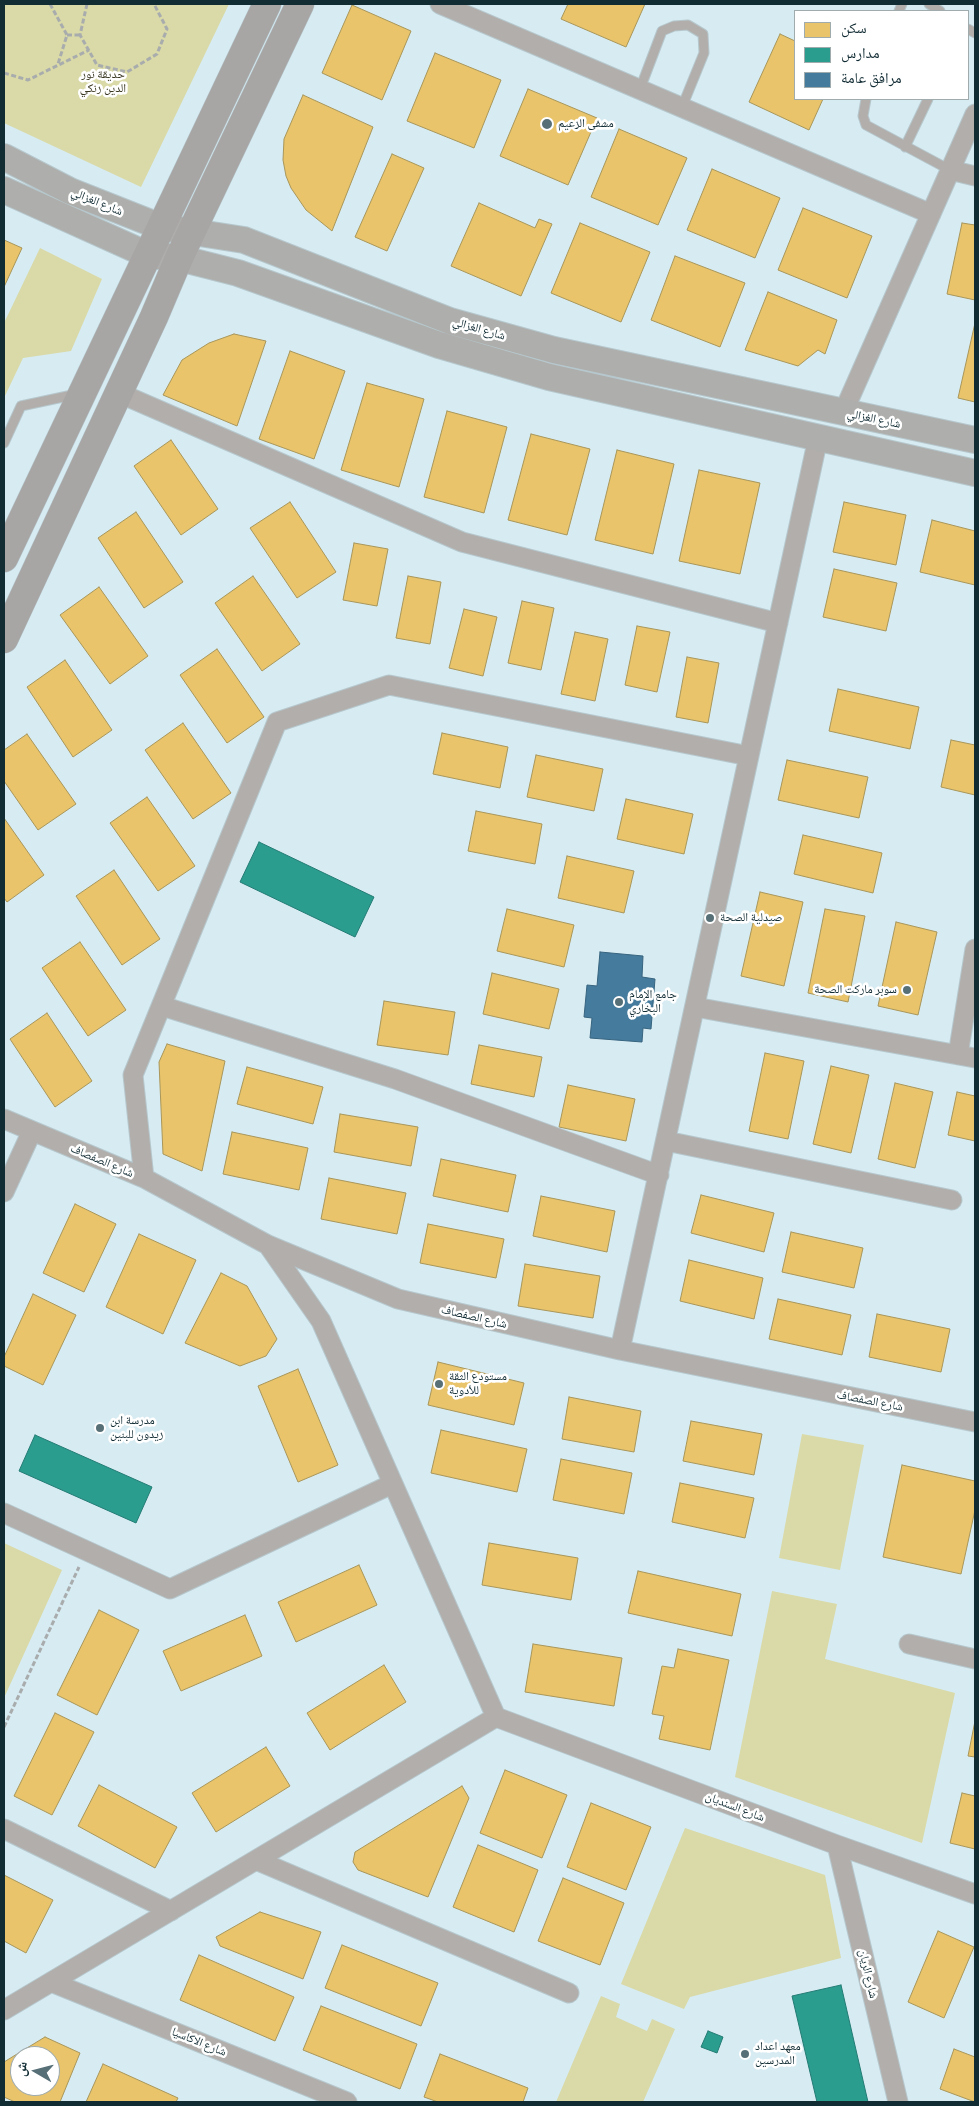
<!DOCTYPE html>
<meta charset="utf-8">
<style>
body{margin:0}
#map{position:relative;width:979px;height:2106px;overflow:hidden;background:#d7ebf2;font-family:"PT Sans Narrow","Noto Naskh Arabic",sans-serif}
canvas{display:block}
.frame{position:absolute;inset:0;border:5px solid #122c34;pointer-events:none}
.legend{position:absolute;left:794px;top:10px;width:175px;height:90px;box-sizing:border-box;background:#fff;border:1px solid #a0abae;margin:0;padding:6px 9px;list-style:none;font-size:15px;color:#122c34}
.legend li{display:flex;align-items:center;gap:10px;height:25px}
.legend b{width:25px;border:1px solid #a0abae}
.north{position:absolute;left:10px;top:2046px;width:50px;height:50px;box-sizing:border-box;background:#fff;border:1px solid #a0abae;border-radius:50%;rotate:278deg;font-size:14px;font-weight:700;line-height:20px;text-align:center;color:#122c34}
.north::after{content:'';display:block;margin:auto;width:18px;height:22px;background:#576f76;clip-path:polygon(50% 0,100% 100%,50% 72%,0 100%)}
</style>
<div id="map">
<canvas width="979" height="2106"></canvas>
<div class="frame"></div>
<ul class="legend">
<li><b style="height:14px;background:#e9c46a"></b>سكن</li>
<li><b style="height:14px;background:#2a9d8f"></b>مدارس</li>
<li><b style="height:14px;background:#457b9d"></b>مرافق عامة</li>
</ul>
<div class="north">ش</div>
</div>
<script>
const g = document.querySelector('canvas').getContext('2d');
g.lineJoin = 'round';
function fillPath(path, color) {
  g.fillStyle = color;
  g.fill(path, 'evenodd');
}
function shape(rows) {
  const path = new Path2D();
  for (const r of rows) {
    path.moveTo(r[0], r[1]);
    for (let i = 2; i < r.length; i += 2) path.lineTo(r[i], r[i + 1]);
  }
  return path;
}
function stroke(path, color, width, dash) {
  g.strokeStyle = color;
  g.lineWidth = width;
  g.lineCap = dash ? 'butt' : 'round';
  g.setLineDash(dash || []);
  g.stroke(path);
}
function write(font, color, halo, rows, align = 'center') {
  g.font = font + ' "PT Sans Narrow","Noto Naskh Arabic",sans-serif';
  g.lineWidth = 5;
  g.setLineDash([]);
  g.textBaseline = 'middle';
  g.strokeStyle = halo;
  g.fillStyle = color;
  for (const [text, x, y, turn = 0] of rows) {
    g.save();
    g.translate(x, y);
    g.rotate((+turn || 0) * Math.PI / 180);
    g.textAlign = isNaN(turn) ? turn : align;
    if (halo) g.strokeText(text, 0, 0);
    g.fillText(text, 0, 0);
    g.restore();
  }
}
fillPath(shape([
 [4,4,229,4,141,187,4,123],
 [40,248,102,279,71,351,23,358,4,398,4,323],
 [802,1434,864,1445,840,1570,779,1558],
 [4,1543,62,1570,4,1698],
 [772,1591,837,1604,825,1659,955,1693,922,1843,735,1777],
 [685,1828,825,1875,841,1958,690,1997,684,2009,621,1984],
 [601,1996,620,2004,616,2017,647,2031,652,2019,675,2029,643,2102,556,2102]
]), '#d9daa7');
const homes = shape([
 [568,4,645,4,626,47,561,19,568,4],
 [352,5,411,31,382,100,322,73,352,5],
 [780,34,795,41,795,99,823,99,809,130,749,102,780,34],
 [435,53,501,80,474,148,407,121,435,53],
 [528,89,597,118,568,185,500,156,528,89],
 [303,95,373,127,332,231,306,210,291,188,286,176,283,160,284,139,303,95],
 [619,129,687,158,658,225,591,197,619,129],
 [392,154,424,168,387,251,355,237,392,154],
 [712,169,780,198,755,258,687,230,712,169],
 [479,203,535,228,539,219,552,224,521,296,451,266,479,203],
 [803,208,872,236,847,298,778,270,803,208],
 [580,223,650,252,621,322,551,293,580,223],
 [962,223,975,225,975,300,947,294,962,223],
 [4,240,22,248,4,287,4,240],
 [675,256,745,283,720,347,651,320,675,256],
 [768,292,837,320,825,354,818,350,798,366,745,350,768,292],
 [975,323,975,402,958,398,975,323],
 [234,334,266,341,237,426,163,395,182,360,209,343,234,334],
 [290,351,345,371,314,459,259,439,290,351],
 [367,383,424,399,399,487,341,470,367,383],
 [447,411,507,427,484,513,424,497,447,411],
 [531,434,590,449,567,535,508,520,531,434],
 [171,440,218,509,181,535,134,466,171,440],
 [617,450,674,464,653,554,595,540,617,450],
 [699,470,760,483,740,574,679,561,699,470],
 [290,502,336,572,297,598,250,528,290,502],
 [844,502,906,515,896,565,833,552,844,502],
 [136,512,183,582,144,608,98,538,136,512],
 [932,520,975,531,975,585,920,572,932,520],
 [354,543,388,549,377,606,343,600,354,543],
 [834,569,897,583,886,631,823,617,834,569],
 [253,576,300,644,262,671,215,603,253,576],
 [408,576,441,582,430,644,396,638,408,576],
 [99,587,148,656,110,684,60,615,99,587],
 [522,601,554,608,541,670,508,663,522,601],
 [464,609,497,617,483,676,449,668,464,609],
 [637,626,670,632,657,692,625,685,637,626],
 [575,632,608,639,595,701,561,694,575,632],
 [217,649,264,717,227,743,180,675,217,649],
 [687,657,719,663,708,723,676,717,687,657],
 [65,660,112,730,73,757,27,687,65,660],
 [838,689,919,707,910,749,829,731,838,689],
 [183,723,231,793,193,819,145,750,183,723],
 [442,733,508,747,500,788,433,774,442,733],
 [27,734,76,804,38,830,4,781,4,750,27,734],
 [951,740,975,745,975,795,941,787,951,740],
 [536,755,603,769,594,811,527,797,536,755],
 [787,760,868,777,859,818,778,800,787,760],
 [147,797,195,866,158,891,110,823,147,797],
 [626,799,693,814,684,854,617,839,626,799],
 [476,811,542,824,535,864,468,851,476,811],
 [4,818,44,875,7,902,4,898,4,818],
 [803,835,882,853,873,893,794,874,803,835],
 [567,856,634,871,624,913,558,898,567,856],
 [114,870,160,939,122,965,76,896,114,870],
 [760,892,803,902,784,986,741,976,760,892],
 [507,909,574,925,564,967,497,951,507,909],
 [825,909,865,916,848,1002,808,993,825,909],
 [896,922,937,932,918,1015,878,1006,896,922],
 [80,942,126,1010,88,1036,42,968,80,942],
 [492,973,559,989,549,1029,483,1014,492,973],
 [384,1001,455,1012,448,1055,377,1045,384,1001],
 [47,1013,92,1081,55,1107,10,1039,47,1013],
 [167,1044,225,1061,202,1171,163,1154,159,1062,167,1044],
 [479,1045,542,1057,534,1097,471,1084,479,1045],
 [765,1053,804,1061,788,1139,749,1131,765,1053],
 [831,1066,869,1075,851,1153,813,1144,831,1066],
 [247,1067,323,1087,313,1124,237,1104,247,1067],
 [895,1083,933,1092,915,1168,878,1159,895,1083],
 [568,1085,635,1099,626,1141,559,1127,568,1085],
 [957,1092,975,1096,975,1141,948,1135,957,1092],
 [340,1114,418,1127,411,1166,334,1152,340,1114],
 [232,1132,308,1148,299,1190,223,1174,232,1132],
 [441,1159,516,1175,508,1212,433,1196,441,1159],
 [329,1178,406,1193,397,1234,321,1219,329,1178],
 [701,1195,774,1213,764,1252,691,1233,701,1195],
 [541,1196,615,1211,607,1252,533,1236,541,1196],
 [75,1204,116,1224,84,1292,43,1273,75,1204],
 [428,1224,504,1239,496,1278,420,1263,428,1224],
 [791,1232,863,1248,854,1288,782,1272,791,1232],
 [139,1234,196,1260,163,1334,106,1307,139,1234],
 [689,1260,763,1278,754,1319,680,1301,689,1260],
 [525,1264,600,1276,593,1318,518,1306,525,1264],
 [221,1273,247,1286,277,1339,266,1356,240,1366,185,1343,221,1273],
 [33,1294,76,1315,43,1385,4,1366,4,1357,33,1294],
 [778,1299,851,1315,842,1355,769,1339,778,1299],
 [877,1314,950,1329,941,1372,869,1357,877,1314],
 [438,1362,524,1383,514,1425,428,1405,438,1362],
 [298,1369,338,1465,298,1482,258,1386,298,1369],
 [569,1397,641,1411,634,1452,562,1439,569,1397],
 [691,1421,762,1434,754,1475,683,1461,691,1421],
 [441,1430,527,1449,517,1492,431,1473,441,1430],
 [561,1459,632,1473,624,1514,553,1500,561,1459],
 [902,1465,975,1481,975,1510,961,1574,883,1557,902,1465],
 [680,1483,754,1498,745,1538,672,1522,680,1483],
 [489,1543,578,1558,571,1600,482,1585,489,1543],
 [359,1565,377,1605,296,1642,278,1602,359,1565],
 [638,1571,741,1594,732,1636,628,1613,638,1571],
 [99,1610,139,1630,97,1715,57,1695,99,1610],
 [245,1615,262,1656,181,1691,163,1651,245,1615],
 [533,1644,622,1658,614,1706,525,1692,533,1644],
 [678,1649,729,1660,710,1750,659,1739,664,1716,652,1714,662,1666,674,1668,678,1649],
 [384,1665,406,1702,330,1750,307,1713,384,1665],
 [55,1713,94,1732,52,1815,14,1796,55,1713],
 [975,1721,975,1757,968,1756,975,1721],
 [266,1747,290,1786,216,1832,192,1793,266,1747],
 [505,1770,567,1795,542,1858,480,1833,505,1770],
 [99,1785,177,1827,155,1868,78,1826,99,1785],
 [462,1786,469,1798,428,1897,358,1870,353,1862,355,1852,462,1786],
 [962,1793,975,1796,975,1849,950,1843,962,1793],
 [591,1803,651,1827,626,1890,567,1867,591,1803],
 [478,1845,538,1870,514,1932,453,1907,478,1845],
 [4,1875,53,1900,26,1953,4,1941,4,1875],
 [563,1878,624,1903,600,1965,538,1941,563,1878],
 [260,1912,321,1932,303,1979,220,1946,216,1937,260,1912],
 [938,1931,974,1947,944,2018,908,2002,938,1931],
 [342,1945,438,1983,421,2026,325,1988,342,1945],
 [199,1955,294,1997,275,2041,180,2000,199,1955],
 [321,2006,417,2044,400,2089,303,2050,321,2006],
 [45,2037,80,2053,60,2102,15,2102,4,2097,4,2062,45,2037],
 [20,2056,50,2056,50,2086,20,2086,20,2056],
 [954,2049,975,2057,975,2102,940,2089,954,2049],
 [440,2054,528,2088,523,2102,438,2102,424,2097,440,2054],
 [103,2064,178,2098,176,2102,86,2102,103,2064]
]);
fillPath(homes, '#e9c46a');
stroke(homes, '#a8965a', 1);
const schools = shape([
 [259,842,374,897,355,937,240,882,259,842],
 [35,1435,152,1487,136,1523,19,1471,35,1435],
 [841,1985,868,2102,817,2102,792,1996,841,1985],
 [708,2031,723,2037,717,2053,701,2047,708,2031]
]);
fillPath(schools, '#2a9d8f');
stroke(schools, '#237b74', 1);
const public = shape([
 [600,952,643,956,642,977,655,979,651,1029,643,1028,642,1042,590,1038,592,1018,584,1017,587,985,597,986,600,952]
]);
fillPath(public, '#457b9d');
stroke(public, '#36637e', 1);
const service = shape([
 [929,4,940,11],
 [899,11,902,4],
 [968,29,975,33],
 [640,89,662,31,674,26,688,25,703,34,704,53,682,107],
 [866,99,863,116,866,125,950,170],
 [905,147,928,99],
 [4,443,21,406,77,394]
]);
const minor = shape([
 [440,4,931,214],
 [950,170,975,176],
 [119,393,462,542,778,623],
 [843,413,975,114],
 [162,1006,395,1079,659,1175],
 [695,1007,975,1058],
 [958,1055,975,949],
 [4,1119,144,1178,268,1245,398,1299,620,1350,975,1422],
 [666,1141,952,1200],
 [144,1178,133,1075,277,722,389,685,749,756],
 [4,1192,32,1131],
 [620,1350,818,438],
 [4,1513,170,1589,392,1484],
 [909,1644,975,1659],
 [496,1717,837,1845,975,1894],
 [4,1829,171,1911],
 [837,1845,898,2102],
 [256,1860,569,1993],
 [51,1982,347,2102],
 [4,2010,496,1717,321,1321,268,1245]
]);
const secondary = shape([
 [4,157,70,191,161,227,244,240,450,321,554,350,975,440],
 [4,190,148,255,179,258,238,273,439,345,549,377,975,473]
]);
const primary = shape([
 [4,558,267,4],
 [4,639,154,317,179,258,300,4]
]);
stroke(service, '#b6c8cd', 11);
stroke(minor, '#b6c8cd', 21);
stroke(secondary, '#b6c8cd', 28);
stroke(primary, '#b6c8cd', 29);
stroke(shape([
 [50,4,67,35,58,64],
 [87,4,80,35,97,65,127,72,157,54,167,29,154,4],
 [67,35,80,35],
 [4,73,28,80,89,50],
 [4,1727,79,1567]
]), '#a9acad', 3, [5, 2.5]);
stroke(service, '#b2aeac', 9);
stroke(minor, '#b2aeac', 19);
stroke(secondary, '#aeaeac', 26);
stroke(primary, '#a8a5a5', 28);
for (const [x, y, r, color] of [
 [547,124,6,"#576f76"],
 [710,918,5,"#576f76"],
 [907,990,5,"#576f76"],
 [619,1002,5,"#576f76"],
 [439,1384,5,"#576f76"],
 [100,1428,5,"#576f76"],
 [745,2054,5,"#576f76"]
]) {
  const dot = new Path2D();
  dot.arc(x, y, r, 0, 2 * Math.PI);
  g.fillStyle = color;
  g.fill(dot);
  stroke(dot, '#fff', 2);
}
write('12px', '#393620', '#fff', [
 ["حديقة نور",103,75],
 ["الدين زنكي",103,89]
]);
write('12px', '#122c34', '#fff', [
 ["مشفى الزعيم",558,124],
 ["صيدلية الصحة",720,918],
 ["سوبر ماركت الصحة",897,990,"right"],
 ["جامع الإمام",629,995],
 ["البخاري",629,1009],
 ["مستودع الثقة",449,1377],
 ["للأدوية",449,1391],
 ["مدرسة ابن",110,1421],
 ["زيدون للبنين",110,1435],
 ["معهد اعداد",755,2047],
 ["المدرسين",755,2061]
], 'left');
write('12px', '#122c34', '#fff', [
 ["شارع الغزالي",97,202,22],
 ["شارع الغزالي",479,329,16],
 ["شارع الغزالي",874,419,12],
 ["شارع الصفصاف",102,1161,23],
 ["شارع الصفصاف",474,1317,13],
 ["شارع الصفصاف",870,1401,11],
 ["شارع السنديان",735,1807,21],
 ["شارع الريان",868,1974,77],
 ["شارع الاكاسيا",199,2042,22]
]);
</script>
